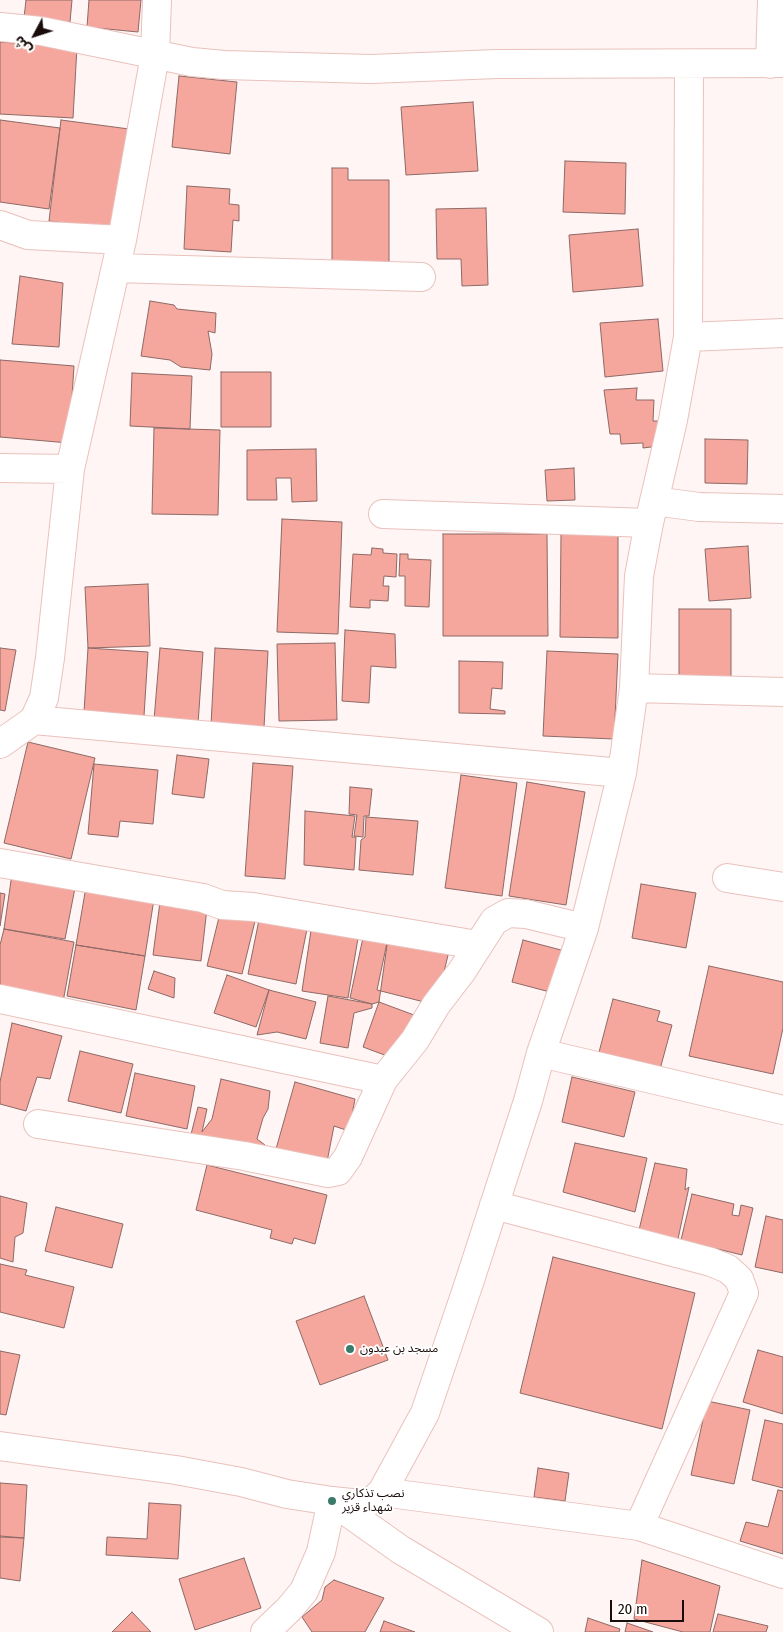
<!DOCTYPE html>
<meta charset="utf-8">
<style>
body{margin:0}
#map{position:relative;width:783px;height:1632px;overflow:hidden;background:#fef5f4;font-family:"Fira Sans Condensed","Noto Sans Arabic",sans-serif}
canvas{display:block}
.north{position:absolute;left:10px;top:10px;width:50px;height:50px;-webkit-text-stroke:4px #fff;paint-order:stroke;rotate:230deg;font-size:14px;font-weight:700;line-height:20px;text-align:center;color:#190c0a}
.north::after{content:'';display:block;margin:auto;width:18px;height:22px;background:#190c0a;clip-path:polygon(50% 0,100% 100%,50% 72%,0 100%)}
.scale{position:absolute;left:610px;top:1600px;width:74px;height:22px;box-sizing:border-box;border:2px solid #190c0a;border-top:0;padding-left:6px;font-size:15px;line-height:18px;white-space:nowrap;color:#190c0a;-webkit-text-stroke:4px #fff;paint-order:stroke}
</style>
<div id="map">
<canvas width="783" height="1632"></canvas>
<div class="north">ش</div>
<div class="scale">20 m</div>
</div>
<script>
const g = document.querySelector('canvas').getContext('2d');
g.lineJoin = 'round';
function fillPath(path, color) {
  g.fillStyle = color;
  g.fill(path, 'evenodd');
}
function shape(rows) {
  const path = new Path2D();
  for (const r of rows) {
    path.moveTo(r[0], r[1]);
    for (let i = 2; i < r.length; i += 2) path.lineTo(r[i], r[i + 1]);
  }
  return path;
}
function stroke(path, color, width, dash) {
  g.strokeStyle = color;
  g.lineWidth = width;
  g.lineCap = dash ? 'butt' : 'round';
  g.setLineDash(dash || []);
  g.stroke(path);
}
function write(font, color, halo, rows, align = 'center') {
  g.font = font + ' "Fira Sans Condensed","Noto Sans Arabic",sans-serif';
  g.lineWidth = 4;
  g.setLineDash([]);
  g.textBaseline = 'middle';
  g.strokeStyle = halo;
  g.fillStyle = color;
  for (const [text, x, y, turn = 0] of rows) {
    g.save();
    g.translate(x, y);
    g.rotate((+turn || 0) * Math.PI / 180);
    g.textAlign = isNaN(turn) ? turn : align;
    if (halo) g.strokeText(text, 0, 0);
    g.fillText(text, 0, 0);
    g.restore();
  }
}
const building = shape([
 [26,0,72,0,70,22,24,18,26,0],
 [89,0,141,0,138,32,87,27,89,0],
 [0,42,77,47,73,118,0,114,0,42],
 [179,76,237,82,230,154,172,147,179,76],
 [473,102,478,171,406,175,401,107,473,102],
 [0,120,60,128,49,209,0,202,0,120],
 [61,120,129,129,117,230,49,221,61,120],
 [565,161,626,163,625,214,563,212,565,161],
 [332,168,348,168,348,180,389,180,389,263,332,263,332,168],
 [187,186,230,189,229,204,239,205,239,221,233,220,231,252,184,249,187,186],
 [486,208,488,285,462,286,461,259,437,259,436,209,486,208],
 [638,229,643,286,573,292,569,235,638,229],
 [20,276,63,283,59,347,12,344,20,276],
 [150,301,174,305,177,309,216,313,215,333,208,331,212,354,210,370,181,367,170,360,141,356,150,301],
 [658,319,663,371,605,377,600,323,658,319],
 [0,360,74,366,69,443,0,437,0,360],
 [221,372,271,372,271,427,221,427,221,372],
 [132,373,192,376,190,429,130,426,132,373],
 [637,388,636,400,654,400,653,421,659,421,659,446,643,448,643,443,621,444,620,434,610,434,604,390,637,388],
 [154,428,220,430,218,515,152,514,154,428],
 [705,439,748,440,747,484,705,483,705,439],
 [316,449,317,501,292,502,291,478,276,478,277,500,247,500,247,450,316,449],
 [574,468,575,500,547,501,545,470,574,468],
 [282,519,342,522,338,634,277,632,282,519],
 [561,533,618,534,618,638,560,637,561,533],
 [443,534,547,534,548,636,443,636,443,534],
 [748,546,751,598,709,601,705,549,748,546],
 [372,548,383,549,383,553,397,554,396,577,384,576,383,586,389,586,388,601,370,600,370,608,350,607,353,554,371,555,372,548],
 [400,554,408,554,408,559,431,560,429,607,405,606,405,576,399,576,400,554],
 [148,584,150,646,88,648,85,587,148,584],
 [679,609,731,609,731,678,679,678,679,609],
 [345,630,395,634,396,668,371,666,369,703,342,701,345,630],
 [335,643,337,720,279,721,277,644,335,643],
 [0,648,16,650,5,711,0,710,0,648],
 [88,648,148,652,144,716,84,712,88,648],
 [160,648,203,652,198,724,154,720,160,648],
 [215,648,268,651,264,728,211,725,215,648],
 [547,651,618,654,614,739,543,736,547,651],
 [459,661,503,662,502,689,492,688,490,709,505,711,505,714,459,713,459,661],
 [28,742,95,758,71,859,4,843,28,742],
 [177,755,209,759,204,798,172,794,177,755],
 [253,763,293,766,285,879,245,876,253,763],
 [94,764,158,770,153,824,120,821,118,837,88,834,94,764],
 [461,775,517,783,502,896,445,888,461,775],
 [527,782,585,792,566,905,509,896,527,782],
 [350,787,372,789,369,816,364,816,363,837,354,836,357,815,349,814,350,787],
 [305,811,355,816,352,837,356,837,354,870,304,865,305,811],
 [366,817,418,821,413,875,359,870,361,840,365,837,366,817],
 [12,874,75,888,65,939,4,929,12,874],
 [641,884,696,893,686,948,632,938,641,884],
 [86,887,154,899,145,956,76,945,86,887],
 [0,893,5,894,0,926,0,893],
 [160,902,207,908,201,961,153,955,160,902],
 [222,905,257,913,242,974,207,966,222,905],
 [259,920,307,929,296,984,248,974,259,920],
 [312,924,359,932,348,998,302,991,312,924],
 [4,929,74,942,63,1002,0,989,0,945,4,929],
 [364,933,388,938,379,1002,372,1004,350,998,364,933],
 [388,938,449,951,436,1005,377,990,388,938],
 [523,940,561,950,550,992,512,982,523,940],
 [76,945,145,956,136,1010,67,996,76,945],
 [709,966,783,982,783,1028,773,1074,689,1056,709,966],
 [154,971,175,978,174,998,148,989,154,971],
 [227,975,269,990,256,1027,214,1013,227,975],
 [269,990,316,1002,306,1039,277,1032,257,1035,269,990],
 [328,996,372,1004,372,1008,354,1013,348,1048,320,1043,328,996],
 [613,999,660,1011,657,1021,672,1025,659,1073,598,1056,613,999],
 [379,1002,414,1015,398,1060,363,1047,379,1002],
 [12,1023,62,1036,50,1079,37,1077,26,1111,0,1104,0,1082,12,1023],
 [80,1051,133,1064,121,1113,68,1101,80,1051],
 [135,1073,195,1086,187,1129,126,1116,135,1073],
 [572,1077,635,1092,624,1137,562,1122,572,1077],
 [221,1079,270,1091,268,1109,263,1118,257,1139,265,1145,259,1165,187,1150,198,1107,207,1109,202,1132,212,1119,221,1079],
 [295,1082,355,1099,349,1131,334,1126,326,1167,276,1149,295,1082],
 [575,1143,647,1158,635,1212,563,1192,575,1143],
 [655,1163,687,1169,685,1190,689,1187,678,1239,639,1230,655,1163],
 [207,1165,327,1195,315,1244,294,1238,292,1244,270,1238,272,1230,196,1210,207,1165],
 [692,1194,734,1204,732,1215,739,1216,741,1205,753,1208,742,1255,681,1240,692,1194],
 [0,1196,27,1203,23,1233,15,1237,13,1262,0,1258,0,1196],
 [56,1207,123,1224,112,1268,45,1251,56,1207],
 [766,1216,783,1220,783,1273,755,1267,766,1216],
 [553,1257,695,1293,662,1429,520,1393,553,1257],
 [0,1264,27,1270,25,1275,74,1287,64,1328,0,1312,0,1264],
 [364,1296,388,1360,320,1385,296,1321,364,1296],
 [758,1350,783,1357,783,1414,743,1402,758,1350],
 [0,1351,20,1355,6,1415,0,1414,0,1351],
 [707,1401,750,1410,734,1484,691,1475,707,1401],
 [765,1420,783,1424,783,1488,752,1480,765,1420],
 [538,1468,569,1473,565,1501,534,1497,538,1468],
 [0,1483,27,1485,24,1538,0,1537,0,1483],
 [778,1490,783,1491,783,1554,740,1541,746,1522,768,1527,778,1490],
 [149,1503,181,1505,178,1559,106,1555,107,1537,147,1539,149,1503],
 [0,1536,24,1538,20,1581,0,1578,0,1536],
 [244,1558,261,1608,195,1630,179,1579,244,1558],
 [642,1560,720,1586,710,1632,683,1632,634,1619,642,1560],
 [334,1580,384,1598,365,1632,312,1632,302,1617,322,1600,325,1587,334,1580],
 [132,1612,151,1632,112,1632,132,1612],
 [718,1614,768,1626,766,1632,713,1632,718,1614],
 [588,1618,620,1629,619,1632,585,1632,588,1618],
 [384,1621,415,1632,380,1632,384,1621],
 [627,1623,653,1632,625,1632,627,1623]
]);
fillPath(building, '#f5a69d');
stroke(building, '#8e6965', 1);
const minor = shape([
 [0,27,41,31,192,62,224,65,371,69,497,64,783,63],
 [770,64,772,0],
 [0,225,28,235,122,240],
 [116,268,421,277],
 [688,337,783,333],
 [0,468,70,469],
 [654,501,699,507,783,509],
 [383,514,649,523],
 [634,688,783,692],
 [34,720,622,773],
 [0,744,34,720,44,698,50,658,70,469,122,240,155,55,157,0],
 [0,863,203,898,222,905,253,907,477,945],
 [727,878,783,887],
 [0,999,383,1080],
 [541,1053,783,1110],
 [38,1124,244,1156,328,1173,338,1171,348,1157,383,1080,415,1040,436,1005,462,971,494,921,508,913,526,914,584,928],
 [494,1205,711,1262,728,1269,739,1279,744,1293,639,1526],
 [0,1446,176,1470,241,1482,287,1494,332,1501,401,1550,539,1632],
 [382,1492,425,1413,469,1283,528,1101,541,1053,584,928,622,773,634,688,639,576,649,523,673,420,688,337,689,65],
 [265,1632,289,1609,304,1591,321,1552,332,1501,361,1504,373,1500,382,1492,639,1526,783,1574]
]);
stroke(minor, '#eac1bc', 30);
stroke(minor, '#fff', 28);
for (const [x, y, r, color] of [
 [350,1349,5,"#397a6a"],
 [332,1501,5,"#397a6a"]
]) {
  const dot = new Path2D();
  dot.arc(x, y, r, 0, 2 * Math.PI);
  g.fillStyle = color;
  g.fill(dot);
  stroke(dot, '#fff', 2);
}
write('12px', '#190c0a', '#fff', [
 ["مسجد بن عبدون",360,1349],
 ["نصب تذكاري",342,1494],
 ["شهداء قزير",342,1508]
], 'left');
</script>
